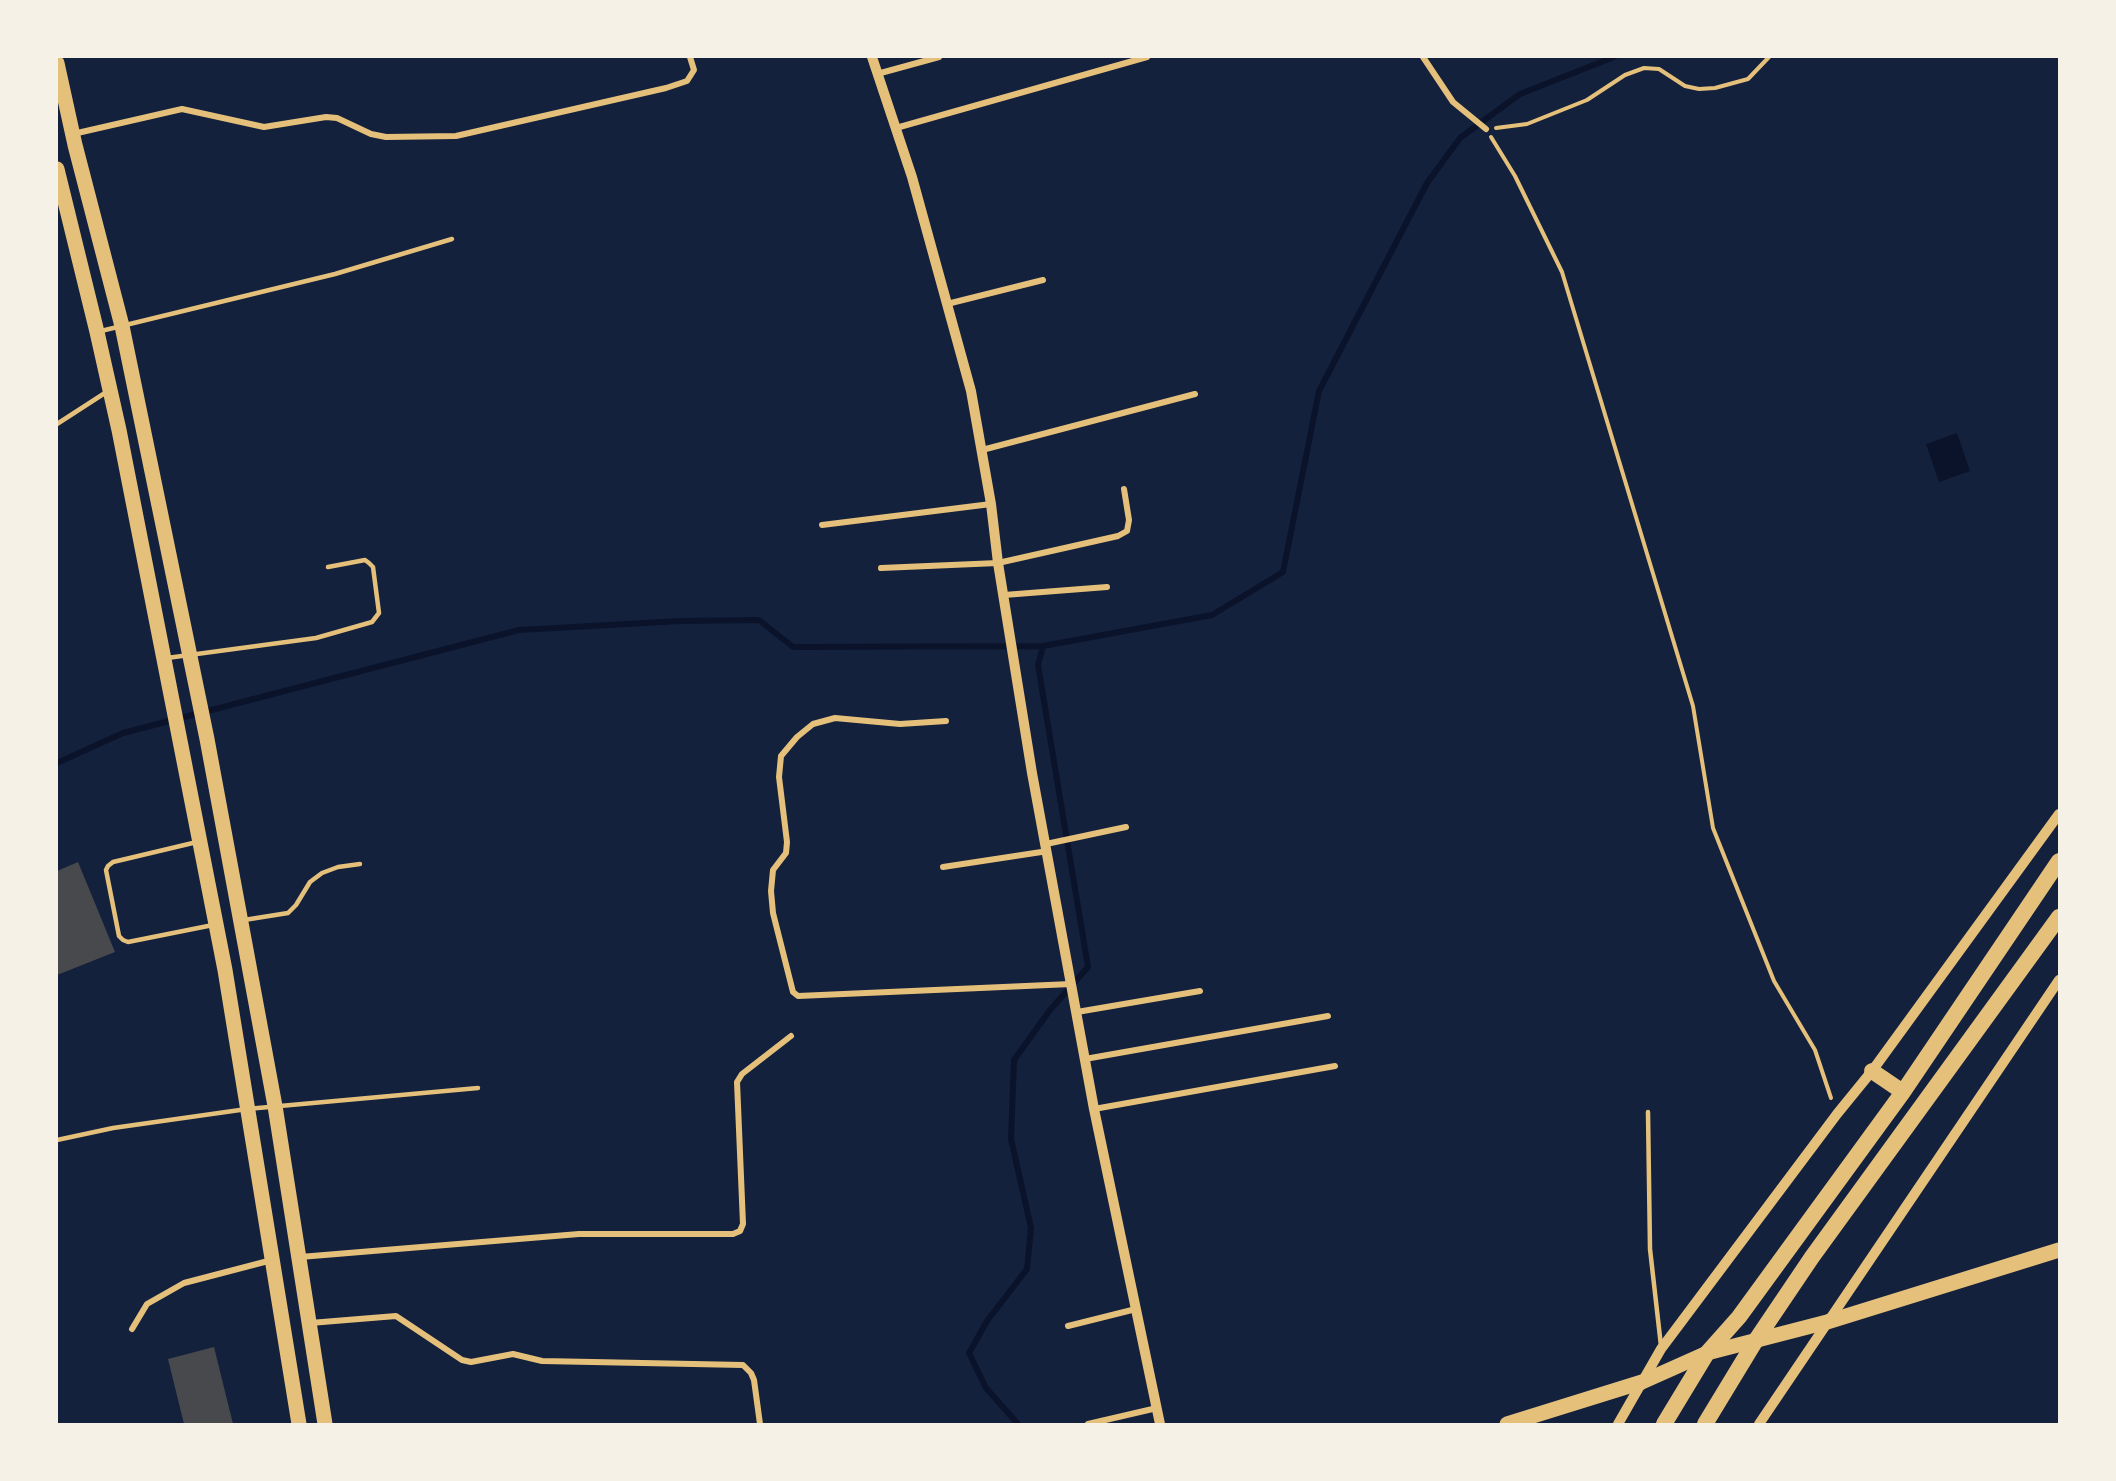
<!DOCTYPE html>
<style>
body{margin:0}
#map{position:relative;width:2116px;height:1481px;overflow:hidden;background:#14213d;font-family:"Open Sans",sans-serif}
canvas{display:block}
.frame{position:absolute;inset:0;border:58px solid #f6f1e7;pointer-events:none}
</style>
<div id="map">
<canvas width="2116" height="1481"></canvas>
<div class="frame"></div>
</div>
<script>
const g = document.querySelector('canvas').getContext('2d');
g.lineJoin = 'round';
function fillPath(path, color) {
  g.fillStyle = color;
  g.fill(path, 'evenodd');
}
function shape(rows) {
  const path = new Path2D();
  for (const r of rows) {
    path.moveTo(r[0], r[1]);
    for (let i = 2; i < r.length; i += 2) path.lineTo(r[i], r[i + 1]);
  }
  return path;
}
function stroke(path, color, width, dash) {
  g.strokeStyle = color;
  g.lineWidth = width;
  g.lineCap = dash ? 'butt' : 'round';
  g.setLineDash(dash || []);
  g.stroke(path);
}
fillPath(shape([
 [1957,433,1970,471,1939,482,1926,444]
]), '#0b132b');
stroke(shape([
 [57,763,123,733,519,630,680,621,759,620,793,647,1043,646],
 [1018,1424,986,1388,969,1353,987,1321,1027,1269,1031,1228,1011,1139,1014,1060,1050,1010,1088,967,1038,665,1043,646,1212,615,1283,572,1319,391,1427,183,1460,138,1520,94,1614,57]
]), '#0b132b', 6);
fillPath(shape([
 [78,862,115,952,57,975,57,871],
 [214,1347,233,1424,184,1424,168,1359]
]), '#48494c');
stroke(shape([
 [1496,128,1527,124,1587,100,1625,75,1644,68,1659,69,1685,86,1699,89,1715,88,1748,79,1769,57],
 [1491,137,1515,176,1562,272,1693,706,1713,828,1774,981,1815,1050,1831,1098]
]), '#e5c07b', 4);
stroke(shape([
 [101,331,335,274,452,239],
 [57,424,108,391],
 [167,658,316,638,372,622,379,613,373,567,369,563,365,560,328,567],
 [197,842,113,862,108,866,106,870,119,936,123,940,128,942,213,925],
 [244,920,288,913,296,905,310,882,322,873,338,867,360,864],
 [1648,1112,1650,1249,1661,1346],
 [57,1140,113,1128,247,1109,478,1088]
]), '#e5c07b', 4.5);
stroke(shape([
 [1423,57,1453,102,1486,129],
 [877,74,939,57],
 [896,128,1147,57],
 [73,134,182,109,264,127,326,117,337,118,371,134,386,137,456,136,666,88,687,81,694,70,690,57],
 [947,304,1043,280],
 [982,450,1195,394],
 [822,525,991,504],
 [881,568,998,563,1118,536,1127,531,1129,520,1124,489],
 [1004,595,1107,587],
 [946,721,900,724,835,718,813,724,797,737,781,756,779,777,787,842,786,853,773,870,771,891,773,913,793,992,798,996,1071,984],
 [1046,844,1126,827],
 [943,867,1048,851],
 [1077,1012,1200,991],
 [1085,1059,1328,1016],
 [1094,1109,1335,1066],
 [300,1257,579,1234,733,1234,740,1231,743,1224,737,1082,742,1074,791,1036],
 [310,1323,396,1316,462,1360,471,1362,513,1354,542,1361,743,1365,751,1373,754,1380,760,1424],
 [1068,1326,1136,1309],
 [132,1329,147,1304,184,1283,272,1260],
 [1088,1424,1157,1408]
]), '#e5c07b', 6);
stroke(shape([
 [872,57,912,177,971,391,991,504,998,563,1032,773,1094,1109,1160,1424],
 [1618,1424,1661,1349,1837,1114,1872,1071,2059,814],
 [1759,1424,2059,980]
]), '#e5c07b', 10);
stroke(shape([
 [57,63,75,145,122,326,207,739,275,1106,325,1424],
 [57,169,97,332,119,430,225,970,299,1424],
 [1507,1424,1642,1382,1707,1353,1827,1322,2059,1250]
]), '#e5c07b', 15);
stroke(shape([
 [1872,1071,1903,1092],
 [1664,1424,1707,1353,1739,1317,1903,1092,2059,861],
 [1705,1424,1756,1340,1812,1257,2059,917]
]), '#e5c07b', 16);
</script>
